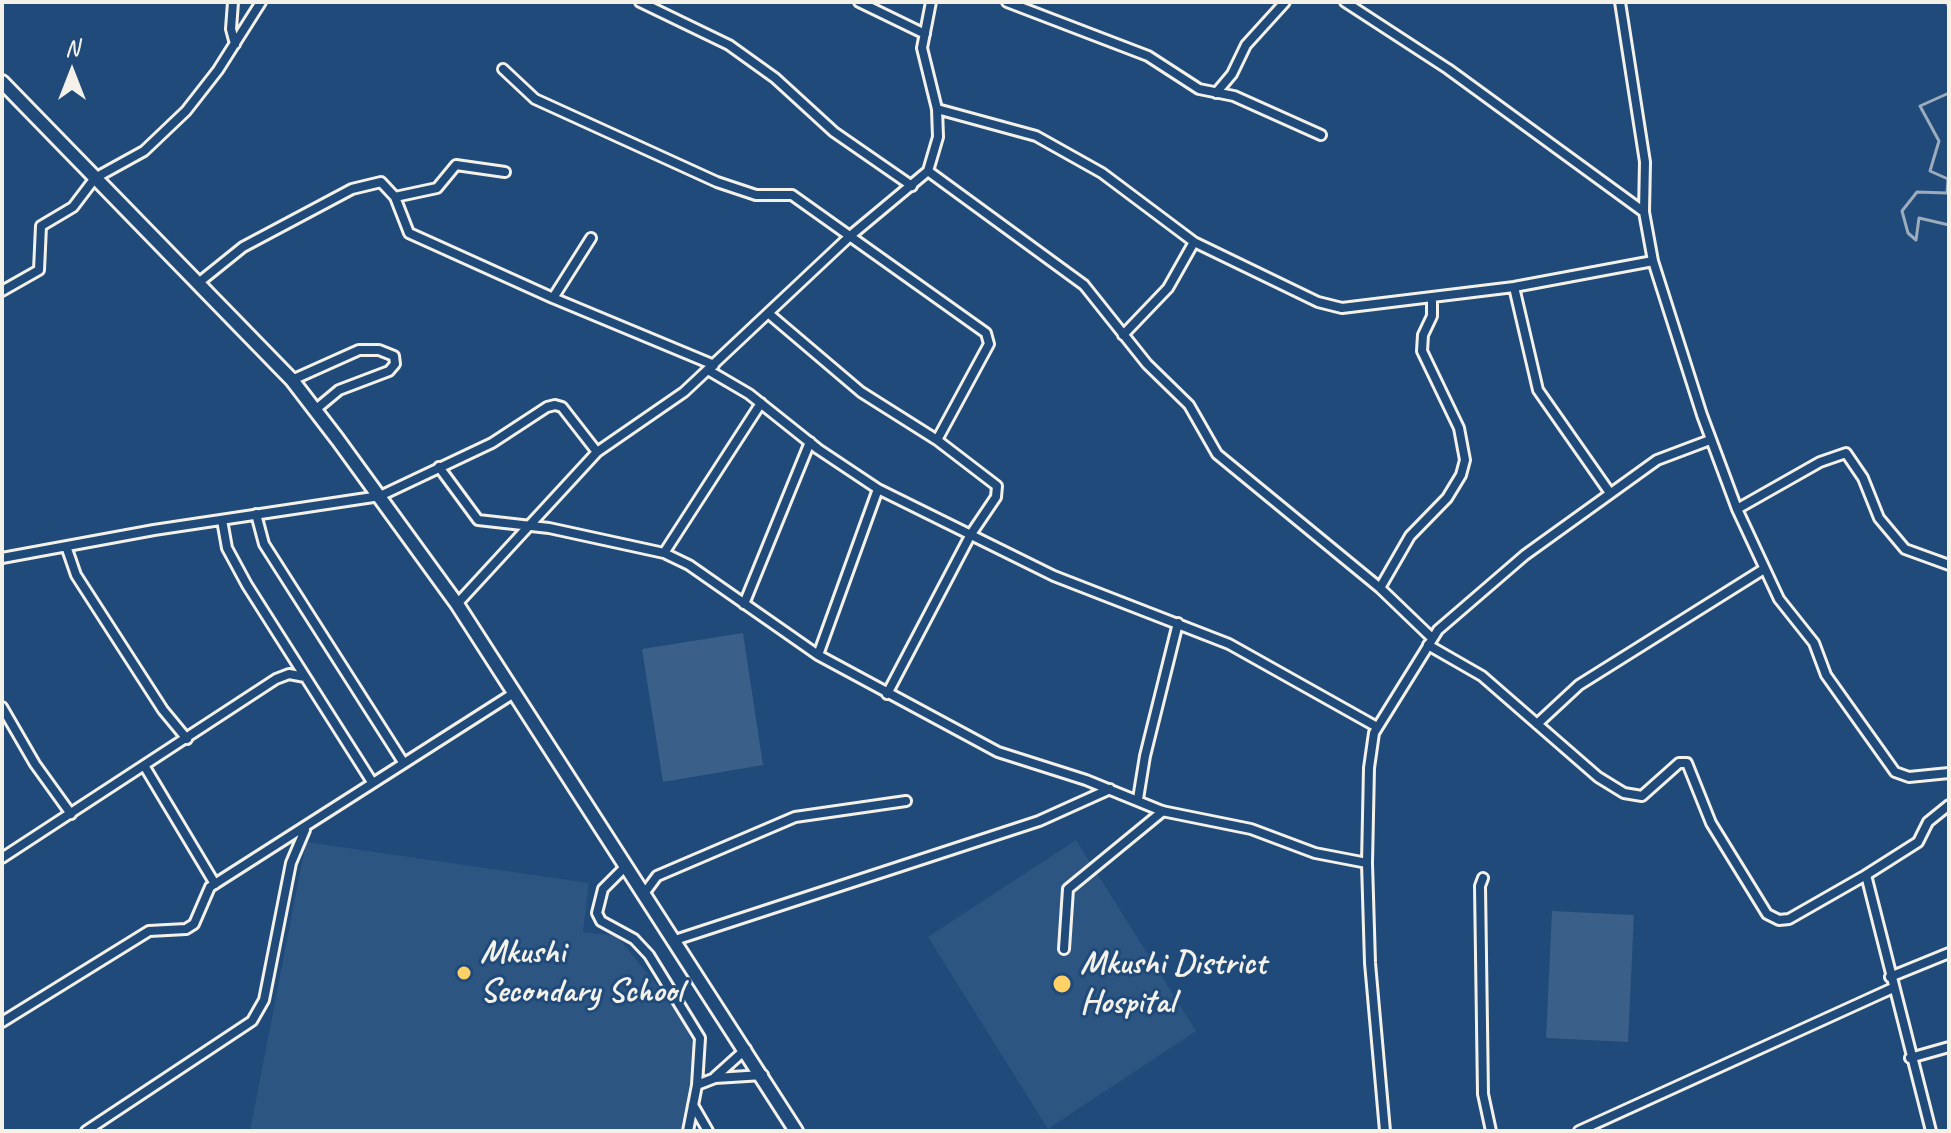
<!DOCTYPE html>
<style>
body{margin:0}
#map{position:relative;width:1951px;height:1133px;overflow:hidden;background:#1f4a7a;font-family:Caveat,sans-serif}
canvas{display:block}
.frame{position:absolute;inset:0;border:4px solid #f4f1e8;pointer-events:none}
.north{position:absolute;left:32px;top:32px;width:80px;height:80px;-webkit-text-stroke:6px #1f4a7a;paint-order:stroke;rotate:0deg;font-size:22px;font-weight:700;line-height:32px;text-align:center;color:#f4f1e8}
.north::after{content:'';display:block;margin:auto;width:28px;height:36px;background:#f4f1e8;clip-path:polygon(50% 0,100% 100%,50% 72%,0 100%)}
</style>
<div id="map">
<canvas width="1951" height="1133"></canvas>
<div class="frame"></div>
<div class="north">N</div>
</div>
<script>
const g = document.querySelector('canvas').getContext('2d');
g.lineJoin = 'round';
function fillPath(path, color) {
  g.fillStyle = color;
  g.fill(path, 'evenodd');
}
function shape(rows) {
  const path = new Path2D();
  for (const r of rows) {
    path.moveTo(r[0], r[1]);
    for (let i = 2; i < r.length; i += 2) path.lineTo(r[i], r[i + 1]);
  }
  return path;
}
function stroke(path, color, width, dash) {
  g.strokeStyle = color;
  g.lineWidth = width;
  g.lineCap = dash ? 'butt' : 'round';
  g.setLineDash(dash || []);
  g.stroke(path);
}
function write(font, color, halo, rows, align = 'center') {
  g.font = font + ' Caveat,sans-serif';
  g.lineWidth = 6;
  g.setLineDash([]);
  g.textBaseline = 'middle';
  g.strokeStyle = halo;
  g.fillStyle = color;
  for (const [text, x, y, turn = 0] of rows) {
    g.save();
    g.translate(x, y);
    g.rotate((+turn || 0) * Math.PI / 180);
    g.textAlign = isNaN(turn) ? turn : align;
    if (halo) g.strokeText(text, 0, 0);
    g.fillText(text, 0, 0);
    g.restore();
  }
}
fillPath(shape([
 [1076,840,1196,1031,1048,1129,928,937],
 [306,842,589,883,583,932,617,936,677,1010,696,1050,681,1131,250,1131]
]), '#2d5581');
fillPath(shape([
 [743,633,763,765,663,782,642,649],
 [1552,911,1634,915,1628,1042,1546,1038]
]), '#3a5f88');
stroke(shape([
 [1947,2,1949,8],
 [1949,93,1920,106,1939,141,1930,171,1948,179,1947,193,1917,192,1902,211,1908,233,1916,240,1919,218,1949,225]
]), '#9cacbb', 3);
const street = shape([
 [233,2,231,29,235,44],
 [640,2,729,45,775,78,834,132,912,186],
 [859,2,925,34],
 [1007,2,1148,56,1199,89,1234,96,1321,135],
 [1345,2,1448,69,1644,212],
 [1620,2,1645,162,1644,212,1653,261,1702,415,1737,509,1779,599,1814,643,1826,675,1895,772,1909,777,1949,773],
 [503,69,535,99,717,182,756,195,792,195,986,333,989,344,937,440],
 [1216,93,1232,74,1246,45,1285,2],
 [937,109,1036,136,1102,173,1194,242,1318,302,1342,308,1514,287,1653,261],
 [928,171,1084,285,1147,364,1189,405,1217,454,1380,588,1432,638],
 [395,197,437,188,456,165,505,172],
 [197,284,243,247,352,189,381,182,395,197,409,233,553,298,714,365],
 [1514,287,1538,390,1610,493],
 [2,291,39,270,41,226,73,207,95,178,144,151,186,111,218,70,261,2],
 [553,298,591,238],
 [768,313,861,392,937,440,997,486,996,497,971,534,887,694],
 [1123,335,1168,288,1194,242],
 [708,370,749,394,818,449,878,489,1054,576,1229,644,1377,727],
 [292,380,359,350,379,350,394,356,395,364,389,371,339,390,315,410],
 [439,467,478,520,549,528,664,553,689,565,818,655,998,752,1086,780,1162,811,1251,829,1315,853,1367,863],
 [1737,509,1820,462,1846,453,1863,478,1879,518,1905,549,1949,565],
 [256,514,264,544,403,762],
 [222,520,227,548,247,585,372,782],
 [66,546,76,575,163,710,187,739],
 [664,553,761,403],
 [2,558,154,530,380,496,492,443,547,407,555,405,562,407,597,452],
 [1380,588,1410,536,1447,498,1461,475,1465,460,1459,428,1422,351,1423,335,1432,316,1432,298],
 [457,604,597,452,684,392,850,236,928,171,938,137,937,109,922,48,931,2],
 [744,604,810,442],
 [1428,645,1482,676,1598,777,1624,793,1642,796,1679,763,1687,763,1711,823,1767,914,1779,920,1789,919,1866,875,1931,1131],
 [818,655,878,489],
 [2,707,35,764,71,814],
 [1537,724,1579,685,1764,569],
 [145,767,215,884],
 [1138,799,1145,756,1178,623],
 [2,858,276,679,289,674,305,677],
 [624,868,603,889,597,913,601,921,634,939,649,955,700,1038,697,1085,688,1131],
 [1866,875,1918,842,1928,822,1949,805],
 [1483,878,1480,886,1483,1094,1491,1131],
 [643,895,657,876,795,817,906,801],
 [672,941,1039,821,1110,789],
 [1064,949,1068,889,1163,811],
 [1890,977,1949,953],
 [2,1022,149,931,186,929,194,924,210,887,514,693],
 [1910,1058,1949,1047],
 [715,1077,746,1049],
 [697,1085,715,1078,763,1075],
 [693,1105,708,1131],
 [86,1131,252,1021,264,1000,291,863,305,830],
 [1385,1131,1370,963,1367,863,1369,768,1374,733,1438,630,1525,555,1657,460,1710,440],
 [1579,1131,1893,988]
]);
const secondary = shape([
 [2,82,292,380,338,440,457,604,796,1131]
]);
stroke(street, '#f4f1e8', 14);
stroke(secondary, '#f4f1e8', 18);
stroke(street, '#1f4a7a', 8);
stroke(secondary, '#1f4a7a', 12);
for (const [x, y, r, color] of [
 [464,973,8,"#ffd166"],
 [1062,984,10,"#ffd166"]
]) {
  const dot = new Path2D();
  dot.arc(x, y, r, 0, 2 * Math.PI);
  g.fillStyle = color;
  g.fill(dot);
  stroke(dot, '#1f4a7a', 3);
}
write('bold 34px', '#f4f1e8', '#1f4a7a', [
 ["Mkushi",480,953],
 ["Secondary School",480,992],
 ["Mkushi District",1080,964],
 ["Hospital",1080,1003]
], 'left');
</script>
